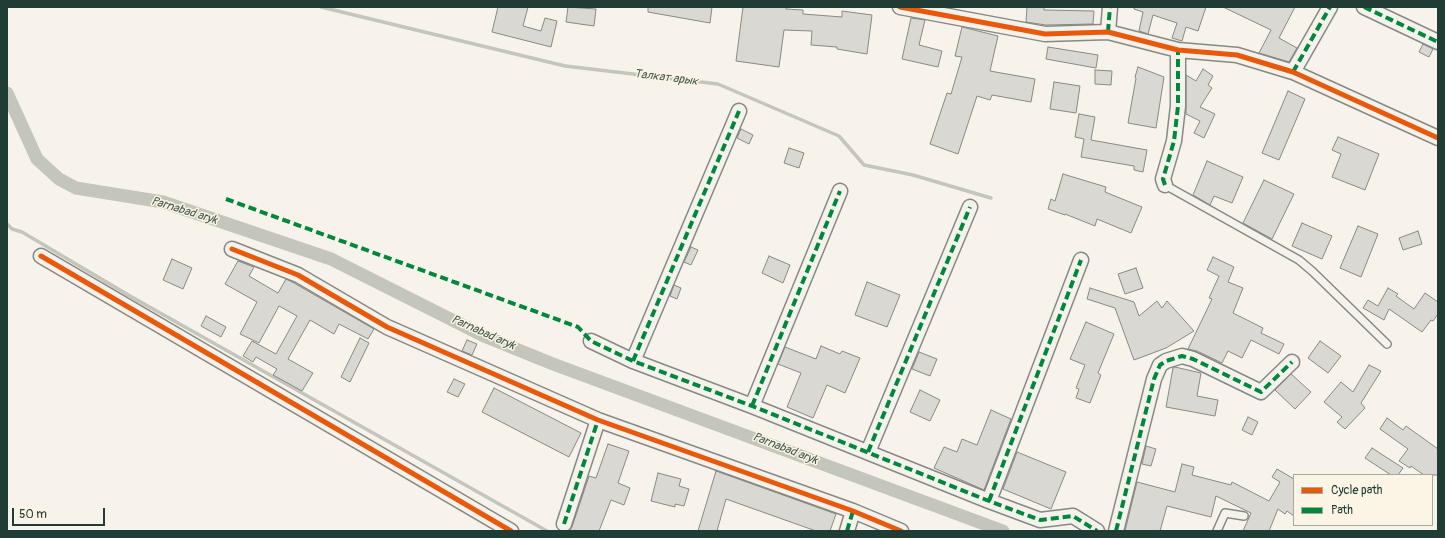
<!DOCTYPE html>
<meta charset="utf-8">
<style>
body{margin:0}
#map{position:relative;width:1445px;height:538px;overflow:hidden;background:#f7f3ea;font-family:Pangolin,sans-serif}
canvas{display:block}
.frame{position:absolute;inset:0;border:8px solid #1f3d34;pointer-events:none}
.legend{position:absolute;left:1293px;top:474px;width:140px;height:52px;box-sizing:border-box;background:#fcf5e5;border:1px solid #a4ab9e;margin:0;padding:5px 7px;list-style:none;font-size:12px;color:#1f3d34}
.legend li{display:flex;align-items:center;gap:8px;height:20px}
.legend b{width:20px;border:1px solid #a4ab9e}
.scale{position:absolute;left:12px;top:508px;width:93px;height:18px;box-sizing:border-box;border:2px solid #1f3d34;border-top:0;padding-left:5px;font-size:12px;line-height:14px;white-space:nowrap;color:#1f3d34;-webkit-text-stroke:3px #fcf5e5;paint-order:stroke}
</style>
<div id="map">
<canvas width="1445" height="538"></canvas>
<div class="frame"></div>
<ul class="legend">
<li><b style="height:5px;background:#e8590c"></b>Cycle path</li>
<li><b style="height:5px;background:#00873e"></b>Path</li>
</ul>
<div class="scale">50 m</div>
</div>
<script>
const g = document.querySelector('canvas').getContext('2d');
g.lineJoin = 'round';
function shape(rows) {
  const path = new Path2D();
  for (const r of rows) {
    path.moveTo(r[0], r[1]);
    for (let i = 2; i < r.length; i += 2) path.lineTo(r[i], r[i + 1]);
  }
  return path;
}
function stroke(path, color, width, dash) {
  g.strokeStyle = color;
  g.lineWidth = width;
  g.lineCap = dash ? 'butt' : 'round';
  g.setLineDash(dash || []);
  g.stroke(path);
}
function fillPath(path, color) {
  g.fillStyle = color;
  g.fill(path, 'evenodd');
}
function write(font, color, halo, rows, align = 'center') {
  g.font = font + ' Pangolin,sans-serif';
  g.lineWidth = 3;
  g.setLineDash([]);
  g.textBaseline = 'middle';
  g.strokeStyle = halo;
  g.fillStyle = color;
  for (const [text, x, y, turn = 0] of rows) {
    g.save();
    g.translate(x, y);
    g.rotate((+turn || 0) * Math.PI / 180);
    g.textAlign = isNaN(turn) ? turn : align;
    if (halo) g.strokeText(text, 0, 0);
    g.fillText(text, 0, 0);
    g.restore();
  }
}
stroke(shape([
 [321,7,565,66,718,84,839,136,864,165,913,175,991,198],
 [7,224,12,229,22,232,130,296,547,531]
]), '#c4c6bb', 3.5);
stroke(shape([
 [7,93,37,159,59,179,76,188,163,202,331,259,484,336,553,364,1003,531]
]), '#c4c6bb', 13);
const building = shape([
 [498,7,528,7,523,26,541,31,545,18,557,21,551,47,492,32,498,7],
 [568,7,596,9,594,26,566,22,568,7],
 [648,7,712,7,710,23,648,12,648,7],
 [743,7,786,7,786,9,803,10,803,14,842,17,842,11,872,15,867,54,837,49,837,47,811,45,812,31,784,30,779,67,736,61,743,7],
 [1027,7,1044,7,1044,10,1094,11,1093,24,1046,25,1026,22,1027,7],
 [1134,7,1206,7,1198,31,1186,27,1182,41,1172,38,1177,23,1153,15,1148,34,1139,31,1143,12,1134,9,1134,7],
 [1223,7,1295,7,1279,38,1297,48,1289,62,1259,53,1271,30,1223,7],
 [911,18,925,20,919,45,942,51,938,67,902,59,911,18],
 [962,27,998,36,990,71,1035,79,1031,102,992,95,990,100,977,96,958,154,930,144,947,93,951,94,962,57,955,56,962,27],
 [1423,44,1433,49,1429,57,1419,52,1423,44],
 [1048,47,1098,55,1096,68,1046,59,1048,47],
 [1138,67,1164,77,1156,128,1128,123,1136,78,1135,77,1138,67],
 [1203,69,1213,76,1208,85,1212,88,1200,107,1215,114,1204,138,1194,133,1200,121,1186,114,1186,75,1196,81,1203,69],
 [1095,70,1112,71,1111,85,1095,84,1095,70],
 [1054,82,1080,86,1076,113,1050,109,1054,82],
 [1288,91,1305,99,1279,160,1262,153,1288,91],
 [1079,114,1095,117,1091,140,1147,150,1143,172,1134,170,1134,166,1081,157,1084,139,1075,137,1079,114],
 [741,129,753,135,749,144,737,138,741,129],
 [1338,137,1379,154,1365,190,1332,177,1341,154,1332,150,1338,137],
 [789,148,804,153,799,168,784,163,789,148],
 [1207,161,1243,177,1232,203,1214,196,1210,205,1193,195,1207,161],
 [1063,174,1106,187,1105,192,1142,207,1131,233,1097,219,1095,226,1065,214,1065,215,1048,209,1051,199,1055,201,1063,174],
 [1264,180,1294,194,1272,239,1243,223,1264,180],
 [1302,223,1332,236,1322,259,1292,246,1302,223],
 [1358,226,1378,234,1361,277,1340,268,1358,226],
 [1418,231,1422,244,1403,250,1399,238,1418,231],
 [691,247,698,250,691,265,684,262,691,247],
 [769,256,790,265,783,283,762,273,769,256],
 [1213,257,1234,267,1228,282,1243,288,1233,313,1263,328,1261,333,1284,344,1279,354,1251,340,1242,358,1228,351,1222,363,1197,351,1188,349,1212,299,1209,298,1219,276,1207,270,1213,257],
 [172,259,192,268,183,289,163,280,172,259],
 [238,261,254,267,249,276,278,293,286,279,294,283,374,329,368,339,339,324,334,334,310,320,288,359,313,373,302,391,273,375,277,369,256,357,253,362,243,356,252,341,276,354,297,316,279,306,259,343,240,334,257,302,225,284,238,261],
 [1136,268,1143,288,1125,294,1118,274,1136,268],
 [867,282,900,295,887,327,855,315,867,282],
 [674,285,681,288,677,299,670,296,674,285],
 [1090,288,1134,302,1139,316,1157,301,1162,308,1167,301,1194,331,1166,348,1134,360,1115,308,1087,299,1090,288],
 [1388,288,1398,294,1396,296,1414,309,1425,293,1438,302,1438,314,1433,321,1431,320,1422,332,1389,309,1384,320,1363,308,1368,300,1378,306,1388,288],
 [206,316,226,327,221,337,201,326,206,316],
 [1086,322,1114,334,1098,373,1101,375,1090,403,1076,398,1079,389,1076,388,1085,365,1070,359,1086,322],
 [360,338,369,343,350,382,341,377,360,338],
 [467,340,477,344,472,355,462,351,467,340],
 [1320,341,1341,356,1328,373,1308,358,1320,341],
 [821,346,840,354,842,351,860,358,845,393,827,385,813,418,787,407,801,373,778,364,785,347,816,359,821,346],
 [919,352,937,359,930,376,912,369,919,352],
 [1369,365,1381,371,1361,403,1365,408,1345,429,1337,422,1342,417,1324,402,1341,382,1353,392,1369,365],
 [1175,367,1201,373,1197,396,1218,400,1215,416,1166,407,1173,368,1175,367],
 [1291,374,1311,392,1295,409,1275,390,1291,374],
 [454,379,465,384,458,397,447,392,454,379],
 [494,388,581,433,569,457,482,412,494,388],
 [920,390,940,400,930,421,910,412,920,390],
 [991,410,1011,419,984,490,934,468,944,447,957,452,962,439,977,445,991,410],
 [1248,417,1258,422,1252,435,1242,430,1248,417],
 [1387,418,1403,430,1406,426,1438,449,1438,475,1424,475,1411,466,1410,468,1399,461,1408,449,1380,429,1387,418],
 [608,444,629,451,618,483,630,488,624,505,611,500,599,531,569,531,572,527,589,476,596,478,608,444],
 [1146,446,1156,449,1151,466,1142,464,1146,446],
 [1372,448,1403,468,1398,475,1391,475,1365,458,1372,448],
 [1017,452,1066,472,1051,509,1003,489,1017,452],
 [1182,464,1194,467,1192,475,1231,485,1232,482,1269,501,1280,482,1272,477,1277,469,1294,479,1294,516,1287,511,1285,514,1278,509,1269,531,1243,531,1251,513,1216,496,1211,517,1167,506,1160,531,1125,531,1137,482,1175,492,1182,464],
 [716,471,836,514,830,531,816,531,726,499,717,531,698,531,716,471],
 [658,473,681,479,679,486,689,489,684,506,675,504,675,507,651,501,658,473]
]);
fillPath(building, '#dad8d2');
stroke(building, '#868984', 1);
const service = shape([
 [1165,185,1299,260,1312,271,1387,344],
 [1217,531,1225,513,1244,516]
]);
const minor = shape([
 [900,7,1045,34,1108,32,1178,50,1237,55,1293,72,1438,138],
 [1364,7,1438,42],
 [1108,32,1110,7],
 [1293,72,1330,7],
 [1165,185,1163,179,1174,141,1178,106,1178,50],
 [232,249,298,275,387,327,598,420,853,511,901,531],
 [41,256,511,531],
 [591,341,633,361,752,406,989,501,1040,520,1073,516,1097,531],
 [633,361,739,111],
 [752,406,840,191],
 [868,452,970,207],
 [989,501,1081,260],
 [564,524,598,420],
 [847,531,853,511],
 [1116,531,1154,379,1160,365,1166,361,1182,356,1193,359,1261,392,1292,362]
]);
stroke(service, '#868984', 10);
stroke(minor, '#868984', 17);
stroke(service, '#f5f2ec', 7);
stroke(minor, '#f5f2ec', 14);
stroke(shape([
 [1364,7,1438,42],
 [1108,32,1110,7],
 [1293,72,1330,7],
 [1165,185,1163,179,1174,141,1178,106,1178,50],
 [226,199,578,327,591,341,633,361,752,406,989,501,1040,520,1073,516,1097,531],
 [633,361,739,111],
 [752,406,840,191],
 [868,452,970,207],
 [989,501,1081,260],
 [564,524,598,420],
 [847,531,853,511],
 [1116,531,1154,379,1160,365,1166,361,1182,356,1193,359,1261,392,1292,362]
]), '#00873e', 4, [8, 4]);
stroke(shape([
 [900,7,1045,34,1108,32,1178,50,1237,55,1293,72,1438,138],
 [232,249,298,275,387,327,598,420,853,511,901,531],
 [41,256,511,531]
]), '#e8590c', 5);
write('italic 12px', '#435a51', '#fcf5e5', [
 ["Талкат арык",666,78,7],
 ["Parnabad aryk",184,211,17],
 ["Parnabad aryk",483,333,24],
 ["Parnabad aryk",785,449,21]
]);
</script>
